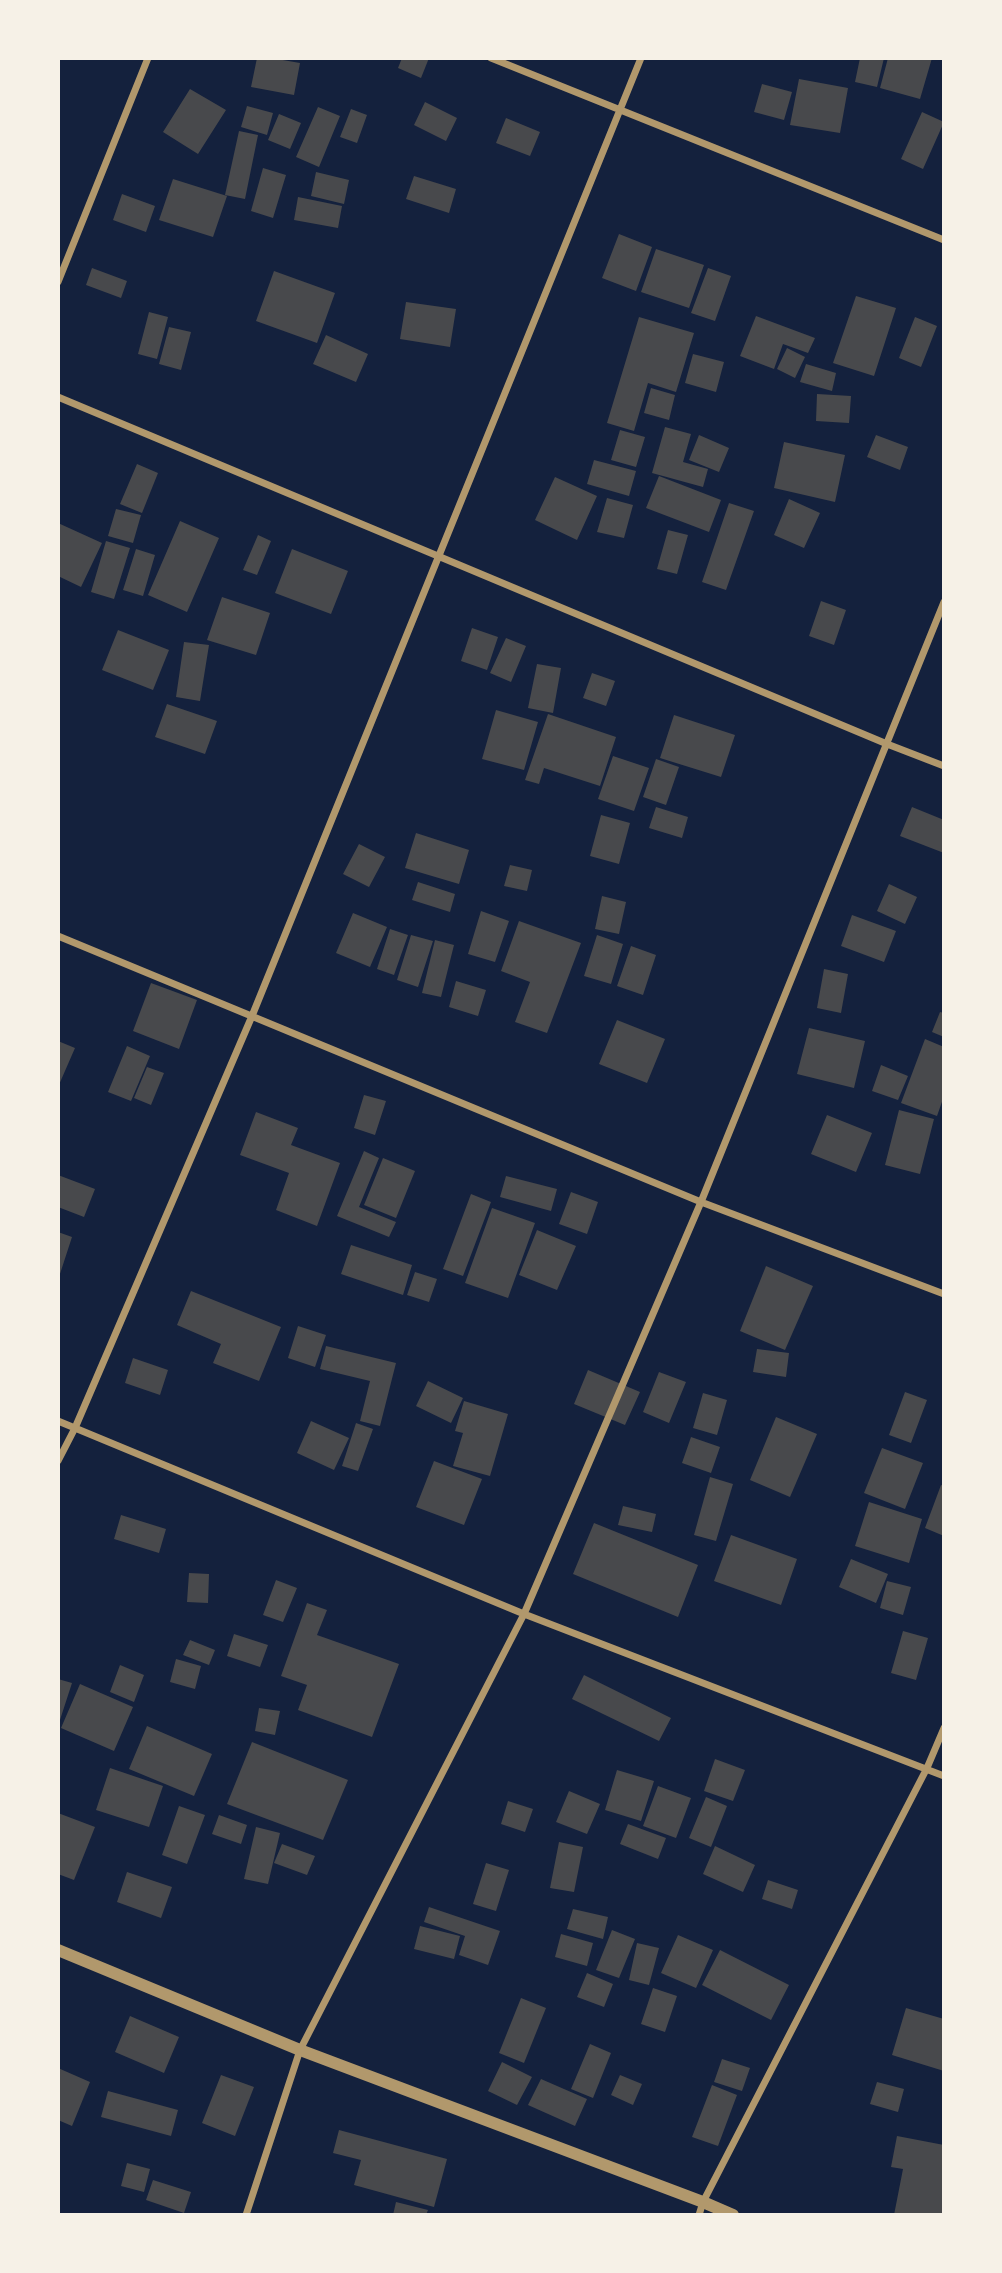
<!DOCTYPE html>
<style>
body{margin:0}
#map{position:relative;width:1002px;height:2273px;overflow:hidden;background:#14213d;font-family:Cabin,sans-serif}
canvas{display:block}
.frame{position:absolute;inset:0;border:60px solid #f6f1e7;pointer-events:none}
</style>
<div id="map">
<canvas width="1002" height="2273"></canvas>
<div class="frame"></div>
</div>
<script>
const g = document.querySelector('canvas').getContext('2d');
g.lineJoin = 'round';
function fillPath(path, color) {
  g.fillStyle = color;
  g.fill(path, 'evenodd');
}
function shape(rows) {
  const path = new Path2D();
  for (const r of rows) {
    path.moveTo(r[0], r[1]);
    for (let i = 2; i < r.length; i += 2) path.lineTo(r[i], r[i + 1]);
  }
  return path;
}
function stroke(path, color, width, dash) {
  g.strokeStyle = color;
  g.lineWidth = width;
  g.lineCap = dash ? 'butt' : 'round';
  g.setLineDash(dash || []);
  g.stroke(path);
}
fillPath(shape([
 [257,58,271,58,300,63,294,95,251,87],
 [402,58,429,58,421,78,398,68],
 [860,58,884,58,877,87,855,82],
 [888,58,932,58,920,99,880,88],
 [799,79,848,88,840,133,790,125],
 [762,84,792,92,784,120,754,112],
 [190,89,226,110,198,154,163,132],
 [425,102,457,118,446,141,414,125],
 [247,106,273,113,267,135,241,127],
 [318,107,340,116,319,167,296,157],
 [351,109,367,115,357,143,340,137],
 [922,112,944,122,923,169,901,159],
 [279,114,301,123,290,149,268,140],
 [506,118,540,132,530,156,496,143],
 [239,131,258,135,245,199,225,195],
 [263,168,286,175,273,218,251,211],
 [316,172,349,180,344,204,311,196],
 [414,176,456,189,449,213,406,199],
 [173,179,227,196,213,237,159,220],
 [122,194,155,206,146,232,113,220],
 [298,197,342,206,338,228,294,220],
 [619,234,652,247,636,291,602,278],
 [656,249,704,265,689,308,641,292],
 [92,268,127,281,121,298,86,285],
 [708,268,731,276,715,321,691,313],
 [274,271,335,293,317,343,256,321],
 [856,296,896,308,874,376,833,363],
 [406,302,456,309,450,347,400,339],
 [149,312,168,317,157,359,138,354],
 [756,316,815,338,808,353,783,344,774,369,740,356],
 [639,317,694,333,676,392,648,383,634,431,607,423],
 [915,317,937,326,921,367,899,358],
 [169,327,191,332,181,370,159,364],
 [326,335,368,354,356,382,313,364],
 [787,348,805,357,795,378,777,369],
 [693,354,724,362,716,392,685,383],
 [806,364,836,373,832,391,800,382],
 [651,388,675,395,669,420,644,413],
 [817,394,851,396,849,423,816,421],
 [665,427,691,434,683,462,708,469,703,487,652,473],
 [620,430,645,437,636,467,611,460],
 [699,435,729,448,719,472,689,460],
 [876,435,908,447,900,470,867,457],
 [784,442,845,455,835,502,774,488],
 [594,460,636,471,629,496,587,484],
 [137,464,158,473,142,513,120,504],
 [659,476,721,500,709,532,646,508],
 [555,477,597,496,577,540,535,520],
 [607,498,633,505,624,538,597,532],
 [789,499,820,513,804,548,774,535],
 [729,503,754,511,726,590,702,582],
 [116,509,141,515,133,543,108,536],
 [180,521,219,538,187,612,148,595],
 [58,523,102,543,81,587,58,576],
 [668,530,688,535,677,574,657,569],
 [258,535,271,541,257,575,243,570],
 [106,541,130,548,114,599,91,592],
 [136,549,155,555,143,596,123,590],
 [292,549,348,571,331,614,275,593],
 [222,597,270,613,256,655,207,640],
 [821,601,846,610,834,645,809,636],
 [472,628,498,637,487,670,461,661],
 [118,630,169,650,153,690,102,670],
 [506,638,526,646,511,682,490,673],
 [184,642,209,645,200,701,176,697],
 [537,664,561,668,553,713,528,708],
 [592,673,615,681,606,706,583,698],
 [167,704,217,721,205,754,155,737],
 [496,710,538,722,524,770,482,759],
 [548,714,616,737,600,786,544,768,539,784,525,780],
 [674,715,735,735,721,777,660,758],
 [613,756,649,768,634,811,598,799],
 [656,759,679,767,666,805,643,797],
 [656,807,688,817,682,838,649,828],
 [912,807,944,820,944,853,900,836],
 [601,815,630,823,619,864,590,856],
 [416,833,469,850,459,884,405,868],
 [359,844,385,857,369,887,343,874],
 [510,865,532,870,527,891,504,886],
 [418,882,455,894,450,912,412,900],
 [889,884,917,897,905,924,877,911],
 [602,896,626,902,619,934,595,929],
 [481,911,509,921,495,962,468,954],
 [353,913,387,927,370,967,336,953],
 [852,915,896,931,884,962,841,946],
 [519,921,581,943,547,1033,515,1022,530,982,501,971],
 [390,929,408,935,394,975,377,969],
 [411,935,433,941,418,987,397,980],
 [597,935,623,944,611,984,584,976],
 [435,940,454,945,441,997,422,993],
 [631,946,656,955,643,995,617,986],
 [824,969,848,974,841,1013,817,1008],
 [456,981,486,990,478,1016,449,1007],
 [151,983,197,1000,179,1049,133,1031],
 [940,1012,944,1013,944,1037,932,1032],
 [617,1020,665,1039,647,1083,599,1064],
 [809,1028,865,1041,854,1088,797,1074],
 [925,1039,944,1047,944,1096,937,1116,901,1103],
 [58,1041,75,1048,58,1087],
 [127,1046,150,1056,131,1101,108,1092],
 [881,1065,908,1076,898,1100,872,1091],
 [147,1067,164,1073,151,1105,134,1098],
 [364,1095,386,1101,375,1135,354,1128],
 [899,1110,934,1119,920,1174,885,1165],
 [256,1112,298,1128,291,1145,340,1163,317,1226,276,1210,289,1173,240,1155],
 [827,1115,872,1133,856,1172,811,1154],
 [364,1151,379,1158,359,1207,396,1222,389,1237,337,1216],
 [383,1158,415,1171,396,1218,364,1205],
 [58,1175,95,1189,84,1217,58,1207],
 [506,1176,557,1189,551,1211,500,1197],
 [571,1192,598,1202,587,1234,559,1224],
 [471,1194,491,1202,463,1276,443,1269],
 [492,1208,535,1223,508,1298,465,1283],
 [537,1230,576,1246,557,1290,519,1275],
 [58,1232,72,1237,58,1280],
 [351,1245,412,1265,403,1295,341,1274],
 [766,1266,813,1286,785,1350,740,1331],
 [415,1272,437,1279,429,1302,407,1295],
 [191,1291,281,1327,259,1381,213,1363,221,1344,177,1325],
 [298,1326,326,1335,315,1367,288,1358],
 [326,1346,396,1363,380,1426,360,1421,370,1381,320,1369],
 [757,1349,789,1353,786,1377,753,1372],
 [133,1358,168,1370,160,1395,125,1383],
 [588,1370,640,1392,625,1425,574,1404],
 [659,1372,686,1382,669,1423,643,1412],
 [428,1381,463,1398,451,1423,416,1406],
 [905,1392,927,1400,911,1443,889,1435],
 [703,1393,727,1400,717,1435,693,1428],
 [464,1401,508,1414,490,1476,453,1466,463,1433,455,1431],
 [776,1417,817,1434,790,1497,750,1480],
 [311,1421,349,1438,334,1470,297,1453],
 [356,1423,373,1429,358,1471,342,1466],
 [691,1437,720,1447,711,1473,682,1463],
 [882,1448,923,1463,905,1509,864,1493],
 [434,1461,482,1479,464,1525,416,1507],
 [710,1477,733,1484,716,1541,694,1535],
 [941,1485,944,1486,944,1536,925,1528],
 [869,1502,922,1519,909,1563,855,1546],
 [623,1506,656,1514,652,1532,618,1525],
 [121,1515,166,1529,159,1553,114,1539],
 [594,1523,698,1565,678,1617,573,1574],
 [731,1535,797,1559,781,1605,714,1581],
 [851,1559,888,1574,876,1603,839,1587],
 [189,1573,209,1574,208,1603,187,1602],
 [276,1580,297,1588,283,1622,263,1615],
 [887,1581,911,1587,903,1615,880,1608],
 [307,1603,327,1610,317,1635,399,1664,372,1737,298,1710,307,1685,281,1676],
 [903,1631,928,1638,916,1680,891,1673],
 [234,1634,268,1645,260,1667,227,1656],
 [190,1640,215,1650,209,1665,183,1655],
 [176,1659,201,1666,195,1689,170,1682],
 [120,1665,144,1675,134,1702,110,1692],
 [584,1675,671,1718,659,1741,572,1699],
 [58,1679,72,1683,58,1726],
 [80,1684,133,1707,114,1751,61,1728],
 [259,1708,280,1711,275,1735,255,1731],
 [147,1726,212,1754,194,1796,129,1769],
 [252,1742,348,1780,323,1840,227,1804],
 [715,1759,745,1770,733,1801,704,1791],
 [110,1768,163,1786,149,1827,96,1810],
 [617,1770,654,1781,641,1821,605,1810],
 [658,1786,691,1798,676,1838,643,1826],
 [569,1791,600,1804,587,1834,556,1822],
 [706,1797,727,1806,711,1847,689,1838],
 [508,1801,533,1809,525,1832,501,1824],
 [179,1806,205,1815,187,1864,162,1855],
 [58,1813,95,1827,74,1880,58,1874],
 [219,1815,247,1825,241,1844,212,1834],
 [628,1824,666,1838,658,1859,620,1844],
 [256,1827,280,1833,268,1884,244,1879],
 [559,1842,583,1847,574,1892,550,1888],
 [282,1844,315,1856,307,1875,274,1863],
 [715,1846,755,1865,743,1892,703,1874],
 [486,1863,509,1870,496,1911,473,1904],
 [127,1872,172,1887,161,1918,117,1902],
 [768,1880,798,1890,792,1909,762,1899],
 [429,1907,500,1931,488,1965,459,1955,465,1936,424,1922],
 [573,1909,608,1917,603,1939,567,1929],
 [420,1926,460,1936,454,1959,414,1949],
 [612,1930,635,1939,619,1978,596,1970],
 [561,1934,593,1943,587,1966,555,1957],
 [678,1935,713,1950,696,1988,661,1973],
 [637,1943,659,1948,649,1985,629,1980],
 [720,1950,789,1985,771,2020,702,1985],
 [587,1973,613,1984,604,2007,577,1997],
 [653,1988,677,1996,665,2032,641,2024],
 [521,1998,546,2008,524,2063,499,2053],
 [906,2008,944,2019,944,2071,892,2055],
 [130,2016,179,2037,164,2073,115,2052],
 [590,2044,611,2053,593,2098,571,2089],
 [722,2059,750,2068,742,2091,714,2082],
 [502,2062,532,2077,517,2105,488,2091],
 [58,2068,90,2082,72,2126,58,2120],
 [221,2075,254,2087,235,2136,202,2123],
 [620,2075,642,2084,633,2105,611,2095],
 [541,2079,587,2099,575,2126,528,2105],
 [877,2082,904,2089,898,2112,870,2104],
 [712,2085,737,2095,718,2146,692,2137],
 [108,2091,178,2110,171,2136,101,2117],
 [339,2130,447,2159,434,2207,354,2185,361,2160,333,2153],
 [897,2136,944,2145,944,2215,894,2215,903,2169,891,2167],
 [127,2163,150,2169,144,2192,121,2186],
 [153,2180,191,2192,184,2213,146,2200],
 [396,2202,428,2210,426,2215,393,2215]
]), '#48494c');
stroke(shape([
 [491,58,944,240],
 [58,282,148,58],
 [58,397,887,744,944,766],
 [58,936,701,1202,944,1294],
 [58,1421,524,1614,944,1776],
 [58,1461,75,1428,252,1016,641,58],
 [246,2215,300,2050,524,1614,701,1202,944,602],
 [699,2215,703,2202,927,1768,944,1728]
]), '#b1986c', 7);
stroke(shape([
 [58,1950,300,2050,703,2202,733,2215]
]), '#b1986c', 12);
</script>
